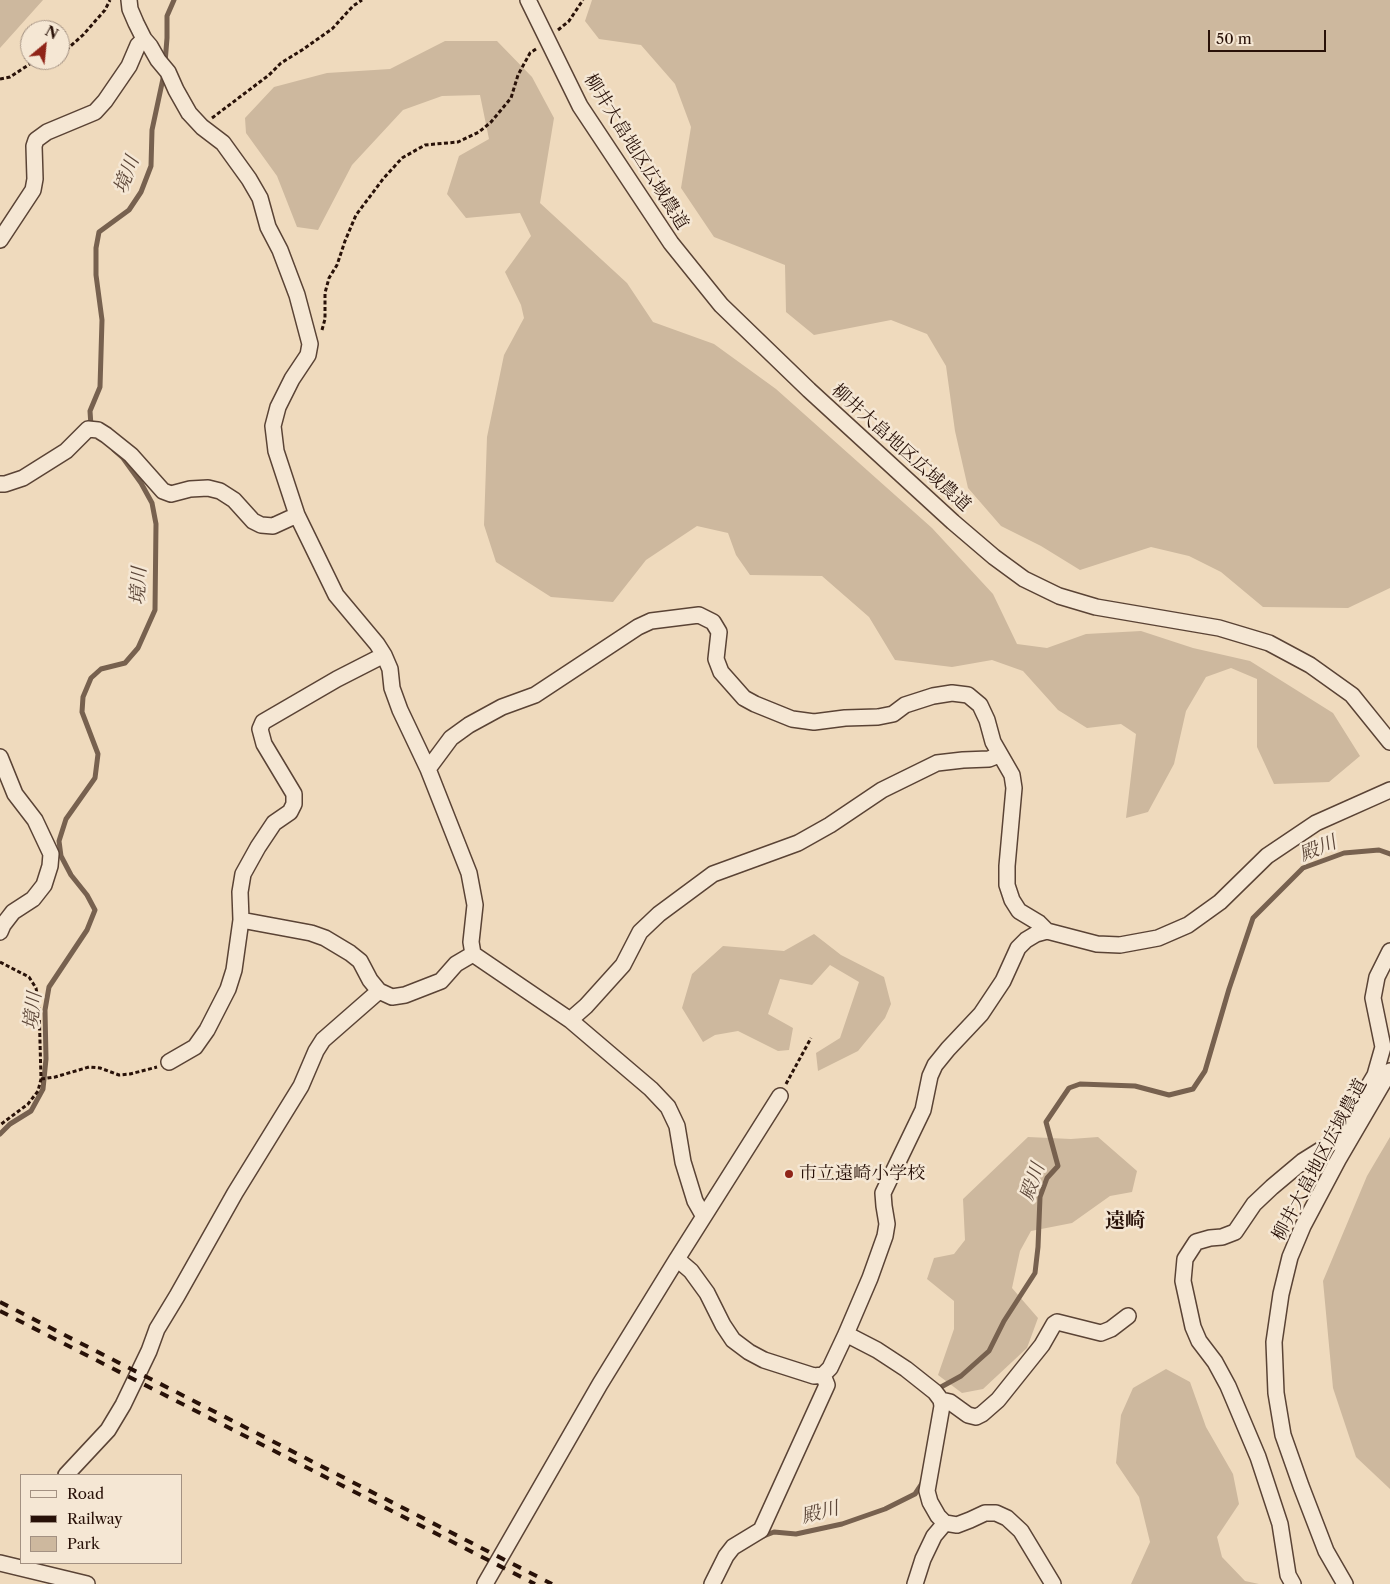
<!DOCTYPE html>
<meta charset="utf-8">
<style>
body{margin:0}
#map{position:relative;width:1390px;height:1584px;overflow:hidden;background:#efdabd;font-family:"Libre Caslon Text",serif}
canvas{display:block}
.legend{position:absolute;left:20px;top:1474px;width:162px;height:90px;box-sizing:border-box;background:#f5e7d4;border:1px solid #a39182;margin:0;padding:6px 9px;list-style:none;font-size:15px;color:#281108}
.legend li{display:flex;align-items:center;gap:10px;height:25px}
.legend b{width:25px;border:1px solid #a39182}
.north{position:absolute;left:20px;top:20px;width:50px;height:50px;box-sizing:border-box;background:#f5e7d4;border:1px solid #a39182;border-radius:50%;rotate:28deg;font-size:14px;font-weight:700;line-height:20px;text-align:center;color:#281108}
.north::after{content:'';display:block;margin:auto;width:18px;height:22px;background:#8f2418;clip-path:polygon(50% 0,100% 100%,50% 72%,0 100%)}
.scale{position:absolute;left:1208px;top:30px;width:118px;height:22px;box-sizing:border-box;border:2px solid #281108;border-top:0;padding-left:6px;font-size:15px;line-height:18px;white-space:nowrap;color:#281108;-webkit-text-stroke:4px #f5e7d4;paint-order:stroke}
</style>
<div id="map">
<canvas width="1390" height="1584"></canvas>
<ul class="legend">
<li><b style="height:6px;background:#f5e7d4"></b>Road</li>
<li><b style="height:6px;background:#281108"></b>Railway</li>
<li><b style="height:14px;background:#cdb89e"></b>Park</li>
</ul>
<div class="north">N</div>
<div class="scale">50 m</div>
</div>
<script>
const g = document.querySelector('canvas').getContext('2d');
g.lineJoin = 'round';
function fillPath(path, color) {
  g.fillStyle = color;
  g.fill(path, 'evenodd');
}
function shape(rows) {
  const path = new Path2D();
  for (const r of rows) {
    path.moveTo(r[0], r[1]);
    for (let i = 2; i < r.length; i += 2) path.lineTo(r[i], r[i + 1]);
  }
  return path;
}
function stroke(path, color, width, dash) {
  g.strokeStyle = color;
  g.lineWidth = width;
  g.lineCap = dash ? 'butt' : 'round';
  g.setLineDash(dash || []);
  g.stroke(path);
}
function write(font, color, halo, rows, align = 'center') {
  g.font = font + ' "Libre Caslon Text","Noto Serif JP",serif';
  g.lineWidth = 5;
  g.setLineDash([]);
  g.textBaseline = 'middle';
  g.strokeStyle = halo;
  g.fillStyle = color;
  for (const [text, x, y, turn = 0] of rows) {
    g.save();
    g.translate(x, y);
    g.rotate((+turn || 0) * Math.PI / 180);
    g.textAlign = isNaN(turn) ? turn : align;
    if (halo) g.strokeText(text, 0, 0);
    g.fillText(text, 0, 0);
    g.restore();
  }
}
fillPath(shape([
 [0,0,43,0,0,48],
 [592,0,1390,0,1390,588,1348,608,1263,607,1221,572,1189,556,1151,547,1080,570,1041,546,1001,526,968,488,955,431,946,366,927,334,891,320,814,335,786,312,785,265,714,237,681,188,691,127,675,84,641,45,599,39,585,21],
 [445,41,497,41,532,77,554,118,540,203,627,283,653,322,714,344,776,389,932,528,993,594,1017,644,1047,648,1086,634,1141,631,1193,648,1250,661,1333,713,1360,756,1329,782,1274,784,1257,747,1257,679,1231,668,1206,677,1186,711,1174,764,1148,812,1126,818,1136,734,1121,724,1087,728,1058,710,1023,671,992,660,952,667,895,660,869,617,822,576,750,575,736,555,728,533,697,526,646,560,613,602,551,597,496,562,484,525,487,437,504,355,524,318,521,305,505,272,531,236,520,213,466,218,447,194,459,156,489,139,480,95,442,96,403,110,352,165,318,230,297,227,277,176,246,133,245,118,274,87,327,73,390,69],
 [814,934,841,955,884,977,891,1004,885,1018,858,1051,818,1071,816,1053,840,1038,859,982,830,965,812,985,780,979,768,1014,793,1028,789,1050,778,1051,738,1031,715,1035,703,1042,682,1008,692,974,723,946,784,951],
 [1028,1137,1071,1139,1098,1137,1137,1171,1132,1192,1110,1196,1072,1223,1031,1231,1020,1251,1012,1288,1038,1318,1027,1348,983,1389,962,1393,938,1375,954,1329,954,1301,927,1279,934,1258,954,1254,965,1240,963,1199],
 [1390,1137,1390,1489,1356,1457,1333,1388,1323,1281,1367,1176],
 [1166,1369,1190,1382,1206,1427,1233,1474,1239,1504,1217,1537,1222,1557,1245,1581,1259,1584,1131,1584,1150,1542,1139,1497,1116,1463,1121,1415,1133,1388]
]), '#cdb89e');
stroke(shape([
 [165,63,167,38,167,16,174,0],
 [92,428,91,426,90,411,100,387,102,320,96,275,96,248,99,232,129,210,141,192,151,166,152,130,164,74],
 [0,1134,10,1124,31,1111,43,1089,46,1059,45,1010,49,987,87,930,95,910,87,895,71,875,61,856,59,841,66,819,95,778,98,754,82,712,83,697,91,678,101,669,125,663,138,648,155,610,156,524,152,503,141,483,123,458,114,450],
 [938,1393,941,1387,961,1376,989,1351,1004,1321,1035,1273,1038,1247,1040,1197,1047,1178,1058,1166,1046,1122,1069,1088,1080,1084,1135,1086,1169,1095,1193,1089,1205,1071,1229,989,1253,918,1303,868,1344,853,1379,850,1390,854],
 [761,1537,774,1532,796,1534,842,1524,885,1509,915,1494,923,1482]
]), '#77614f', 5);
const minor = shape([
 [129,0,130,9,136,23,144,39,150,46,158,60,168,72,176,90,189,113,202,127,223,143,249,179,260,198,268,227,280,250,297,295,310,344,308,355,292,379,278,407,273,426,276,451,297,515,336,595,377,644,384,655,390,669,392,688,400,710,428,769,469,873,475,905,471,942,473,954,570,1020,651,1089,668,1107,677,1126,683,1162,695,1201,703,1215],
 [528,0,580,106,671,243,721,305,809,390,953,522,994,557,1024,579,1059,596,1096,607,1219,628,1269,643,1310,665,1352,695,1390,742],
 [0,240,33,190,35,179,34,146,36,140,47,132,95,112,105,101,129,66,138,45,144,39],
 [0,484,5,484,23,478,66,451,88,429,98,430,106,435,131,455,163,491,171,494,190,489,208,488,220,491,234,500,253,521,261,525,273,526,297,515],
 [0,757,15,794,35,820,51,854,50,866,44,885,33,899,13,912,3,925,0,932],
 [428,769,451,738,469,725,502,707,535,695,638,627,651,621,699,615,713,622,719,632,716,659,721,672,744,698,755,704,792,719,814,722,845,718,878,717,893,714,905,705,933,696,952,693,968,695,980,705,987,720,993,742,1012,775,1014,788,1007,866,1007,885,1012,900,1019,911,1039,923,1047,931],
 [241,920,311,933,325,938,350,953,360,961,370,980,379,991,392,997,405,995,441,981,456,964,473,954],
 [570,1020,586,1006,623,965,640,932,659,914,713,874,798,843,830,825,882,790,937,763,963,760,989,759,999,755],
 [169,1062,195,1047,207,1030,228,989,234,970,241,920,240,892,243,874,258,847,274,823,290,812,294,804,294,794,264,744,260,729,263,722,337,679,384,655],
 [780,1096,677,1259,691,1271,707,1293,723,1325,733,1340,749,1352,764,1360,814,1376,823,1375,830,1368,846,1334,870,1278,885,1236,887,1224,884,1206,883,1193,923,1110,930,1076,935,1065,948,1049,981,1014,1003,981,1018,948,1026,940,1036,934,1047,931,1097,944,1120,945,1158,938,1188,925,1220,902,1267,856,1316,823,1390,790],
 [846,1334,877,1350,906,1369,935,1392,941,1400,942,1406,927,1491,930,1502,938,1516,945,1523,957,1525,970,1520,985,1513,996,1513,1007,1518,1021,1531,1053,1584],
 [941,1400,950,1402,968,1415,976,1417,982,1414,998,1400,1042,1345,1054,1324,1057,1322,1101,1333,1111,1329,1128,1316],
 [66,1475,108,1430,123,1405,149,1351,157,1329,177,1296,235,1193,301,1086,316,1051,323,1040,379,991],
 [0,1563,87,1584],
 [485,1584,600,1384,677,1259],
 [712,1584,726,1556,733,1547,761,1530,827,1385,823,1375],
 [915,1584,923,1559,934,1536,945,1523],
 [1293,1584,1288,1575,1280,1524,1258,1457,1228,1386,1215,1362,1199,1341,1193,1327,1183,1281,1185,1259,1196,1242,1210,1238,1222,1237,1235,1232,1254,1204,1272,1187,1303,1161,1335,1141,1341,1132,1375,1075,1383,1047,1373,998,1377,977,1390,951],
 [1345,1584,1326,1551,1301,1486,1283,1435,1276,1393,1274,1342,1281,1294,1290,1257,1303,1226,1338,1160,1390,1071]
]);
stroke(minor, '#5a4335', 18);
stroke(shape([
 [558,30,569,21,583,0],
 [60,52,66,50,83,35,105,10,110,0],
 [0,79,10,77,36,60],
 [212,118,269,75,281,63,302,50,332,29,353,6,362,0],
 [322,330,325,319,325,293,329,278,337,265,345,241,356,215,383,179,402,158,425,145,458,142,479,132,491,122,511,98,518,75,530,53,536,49],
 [0,962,29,977,36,988,39,1005,41,1079,38,1091,28,1104,0,1125],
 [41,1079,55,1077,89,1067,100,1068,119,1075,130,1074,157,1067],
 [786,1084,811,1038]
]), '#281108', 3, [4, 2.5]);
stroke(minor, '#f5e7d4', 15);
stroke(shape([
 [0,1302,552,1584],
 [0,1311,535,1584]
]), '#281108', 4, [9, 9]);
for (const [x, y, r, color] of [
 [789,1174,5,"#8f2418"]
]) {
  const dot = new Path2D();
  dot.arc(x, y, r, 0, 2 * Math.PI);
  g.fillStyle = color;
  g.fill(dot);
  stroke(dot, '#f5e7d4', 2);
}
write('18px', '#281108', '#f5e7d4', [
 ["柳井大畠地区広域農道",636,152,58],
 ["柳井大畠地区広域農道",901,448,42],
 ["柳井大畠地区広域農道",1320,1160,-62]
]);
write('18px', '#281108', '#f5e7d4', [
 ["市立遠崎小学校",799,1174]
], 'left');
write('italic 19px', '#5c4638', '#f5e7d4', [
 ["境川",127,175,-69],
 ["境川",139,586,-87],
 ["殿川",1318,849,-22],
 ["境川",33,1011,-83],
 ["殿川",1033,1182,-71],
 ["殿川",820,1513,-14]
]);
write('bold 20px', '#281108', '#f5e7d4', [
 ["遠崎",1125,1221]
]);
</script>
